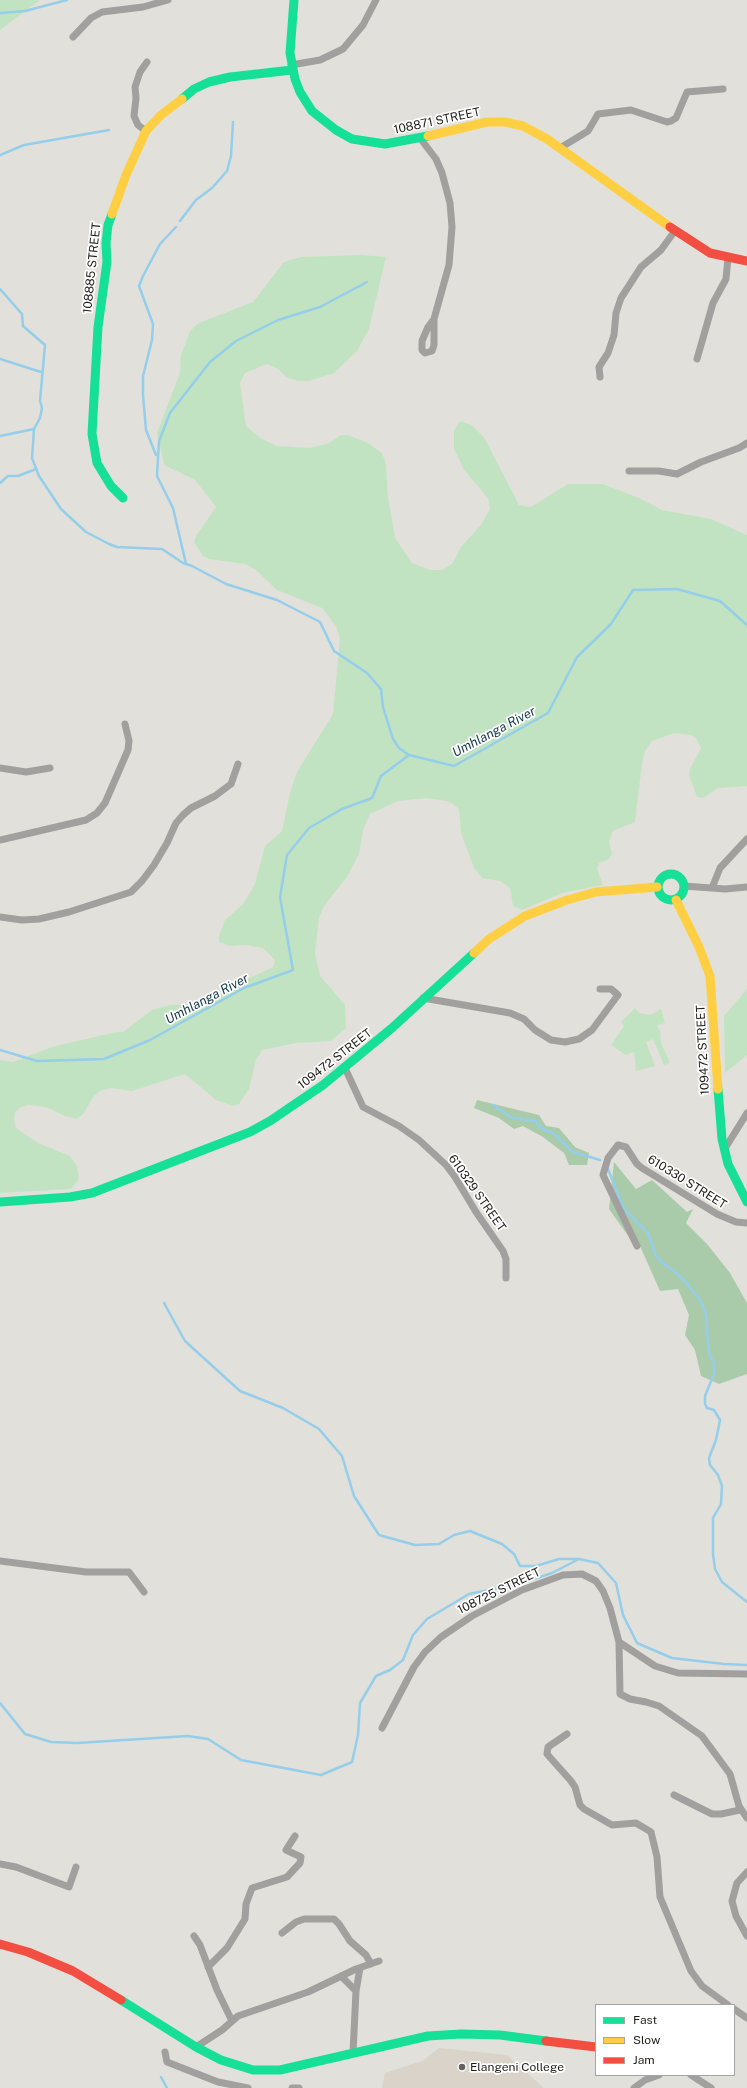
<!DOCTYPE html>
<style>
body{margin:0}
#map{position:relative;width:747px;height:2088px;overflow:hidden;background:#e2e0da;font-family:"Public Sans",sans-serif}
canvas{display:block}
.legend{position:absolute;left:595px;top:2004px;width:140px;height:72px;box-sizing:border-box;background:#fff;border:1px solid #a5a5a3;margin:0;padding:5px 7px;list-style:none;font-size:12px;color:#1f1e1a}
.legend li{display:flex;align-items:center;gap:8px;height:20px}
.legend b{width:20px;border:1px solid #a5a5a3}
</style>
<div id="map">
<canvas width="747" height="2088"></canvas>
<ul class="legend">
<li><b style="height:5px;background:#16e098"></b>Fast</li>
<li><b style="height:5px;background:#ffcf43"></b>Slow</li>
<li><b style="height:5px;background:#f24e42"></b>Jam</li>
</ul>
</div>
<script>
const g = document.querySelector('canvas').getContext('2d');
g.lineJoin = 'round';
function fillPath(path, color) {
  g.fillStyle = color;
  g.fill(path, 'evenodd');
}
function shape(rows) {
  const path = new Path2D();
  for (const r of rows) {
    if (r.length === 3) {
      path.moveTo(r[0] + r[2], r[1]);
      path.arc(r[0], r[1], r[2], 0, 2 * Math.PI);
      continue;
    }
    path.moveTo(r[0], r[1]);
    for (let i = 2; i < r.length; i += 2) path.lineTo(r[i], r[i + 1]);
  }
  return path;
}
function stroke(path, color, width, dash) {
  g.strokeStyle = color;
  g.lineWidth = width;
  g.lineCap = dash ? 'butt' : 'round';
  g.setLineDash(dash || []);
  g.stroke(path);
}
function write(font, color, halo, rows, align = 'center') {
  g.font = font + ' "Public Sans",sans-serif';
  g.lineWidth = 3.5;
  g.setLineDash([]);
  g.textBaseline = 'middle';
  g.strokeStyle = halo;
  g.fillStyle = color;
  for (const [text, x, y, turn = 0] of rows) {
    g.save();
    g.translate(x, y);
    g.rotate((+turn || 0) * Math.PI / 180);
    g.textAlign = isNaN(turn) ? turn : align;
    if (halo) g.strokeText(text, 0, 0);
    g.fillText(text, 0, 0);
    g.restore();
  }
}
fillPath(shape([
 [439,2048,507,2055,544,2088,382,2088,385,2073,422,2061]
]), '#d9d3c9');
fillPath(shape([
 [0,0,40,0,0,30],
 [361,255,386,257,369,329,357,351,334,373,309,381,298,381,286,377,278,369,267,364,245,373,240,383,246,426,260,438,277,446,310,448,329,443,341,435,347,435,366,442,382,453,386,464,388,497,395,538,412,563,430,570,442,570,452,564,461,547,481,525,490,509,488,498,464,470,454,449,454,431,460,421,472,425,485,439,519,505,531,507,568,484,603,484,639,498,662,510,711,519,747,535,747,786,718,788,703,798,697,797,689,775,690,769,701,748,696,738,691,735,674,733,652,741,645,751,642,763,635,822,613,831,609,842,612,854,609,859,599,863,597,869,603,885,562,893,522,910,513,906,510,888,500,881,482,878,474,868,461,833,459,809,453,804,446,801,427,798,398,801,370,814,363,830,359,854,347,877,324,906,319,918,315,953,320,976,345,1005,346,1028,331,1041,296,1043,262,1050,256,1060,249,1089,239,1104,233,1106,216,1100,185,1074,132,1091,111,1088,100,1091,94,1096,83,1114,77,1119,65,1116,46,1107,29,1105,21,1107,15,1112,14,1121,16,1128,38,1143,70,1156,77,1166,79,1179,71,1189,0,1193,0,1060,13,1062,52,1047,116,1032,123,1032,152,1010,170,1005,207,1004,235,985,273,967,275,960,263,948,247,945,230,946,219,942,219,936,225,920,243,904,255,884,265,846,282,831,290,793,297,772,333,714,340,638,336,626,322,608,277,590,256,570,245,564,209,559,203,556,194,542,196,536,216,507,195,480,164,465,157,433,180,373,181,355,190,331,199,323,253,302,284,262,301,257],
 [747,989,747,1055,725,1073,724,1016],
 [635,1008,639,1013,650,1015,661,1009,665,1023,657,1025,660,1031,661,1043,670,1063,664,1065,653,1039,646,1042,655,1066,636,1071,634,1052,626,1055,611,1045,624,1026,621,1022]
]), '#c2e3c2');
fillPath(shape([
 [477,1100,539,1115,546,1126,559,1128,575,1147,589,1153,587,1165,569,1165,564,1153,543,1137,523,1126,514,1129,499,1118,474,1108],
 [614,1162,636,1189,652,1180,687,1212,693,1209,686,1223,707,1244,730,1273,747,1303,747,1374,719,1384,701,1376,695,1350,685,1335,689,1315,678,1289,660,1291,640,1246,629,1237,609,1209]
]), '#aacbaa');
stroke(shape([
 [0,13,25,11,67,0],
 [0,155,24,145,109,130],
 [180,221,196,200,212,188,227,171,231,156,233,122],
 [0,289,22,314,23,326,45,345,40,401,42,408,40,418,34,429,32,458,39,476,61,509,86,532,109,544,117,547,162,549,183,563,192,566,226,584,277,600,320,622,334,651,367,673,381,689,383,707,393,739,399,748,409,755],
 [0,359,41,372],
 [0,436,34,429],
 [156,455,146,430,143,395,143,376,152,340,153,324,139,286,143,276,160,244,176,227],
 [0,483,8,476,18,476,36,469],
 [186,564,173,508,157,476,159,441,170,413,210,362,236,341,278,320,320,307,367,282],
 [0,1050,37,1061,104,1059,150,1040,244,988,293,970,280,897,287,855,309,828,342,809,372,798,381,776,409,755,454,766,548,713,577,657,611,624,633,590,677,589,720,601,747,625],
 [493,1105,512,1118,535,1121,544,1130,552,1132,573,1152,600,1160],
 [608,1169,624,1209,648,1233,656,1256,664,1264,674,1271,686,1282,702,1303,706,1316,709,1353,714,1363,714,1374,705,1396,705,1404,707,1408,714,1410,720,1420,716,1440,709,1458,710,1465,718,1475,722,1486,721,1504,713,1518,713,1554,715,1569,722,1582,747,1602],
 [164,1303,185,1341,240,1391,283,1408,319,1429,342,1456,354,1496,379,1535,415,1545,439,1544,454,1535,470,1531,502,1544,514,1554,520,1566,536,1566,559,1559,579,1559],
 [0,1703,25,1734,51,1742,77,1743,188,1736,208,1739,241,1760,321,1775,352,1762,358,1735,360,1703,376,1676,390,1670,403,1660,413,1635,427,1619,469,1594,519,1584,552,1573,579,1559,598,1563,616,1583,623,1615,637,1643,672,1658,724,1664,747,1665],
 [161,2077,167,2088]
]), '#94ceea', 2.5);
stroke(shape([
 [73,37,91,18,102,12,143,7,168,0],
 [291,65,320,60,343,49,363,25,376,0],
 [146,131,138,125,134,116,136,98,135,87,140,72,147,62],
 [420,138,436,159,442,173,450,203,452,227,449,265,434,319,434,345,432,351,425,353,422,350,422,341,428,327,434,319],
 [560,148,588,131,598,114,631,110,667,122,671,121,676,118,687,92,723,89],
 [697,359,713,303,726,279,728,258],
 [600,377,599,367,608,353,614,335,616,313,621,298,641,267,661,250,674,232],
 [629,471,659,471,677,474,701,462,739,448,747,443],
 [0,768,26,772,50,768],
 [0,840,86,820,97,813,105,803,128,750,129,741,125,724],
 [684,886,725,889,747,887],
 [712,888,720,868,747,839],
 [0,917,22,920,39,919,69,912,131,892,142,881,154,865,167,843,176,823,183,815,191,808,215,796,231,784,238,764],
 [423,998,510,1013,524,1019,535,1030,551,1040,565,1042,579,1039,592,1030,618,995,611,989,600,989],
 [345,1068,363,1107,399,1126,419,1140,446,1165,455,1177,476,1212,503,1251,506,1259,506,1278],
 [724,1150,747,1113],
 [637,1246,603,1175,608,1158,618,1145,626,1147,637,1164,642,1168,717,1214,736,1222,747,1223],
 [0,1561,86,1572,129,1572,144,1592],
 [619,1642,620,1694,630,1699,646,1702,659,1706,702,1736,730,1774,739,1806,747,1818],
 [382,1728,414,1667,425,1652,441,1637,472,1616,522,1590,563,1575,582,1574,596,1581,603,1591,610,1608,619,1642,655,1666,678,1673,747,1674],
 [567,1734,548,1747,547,1754,571,1781,575,1787,580,1805,584,1809,612,1825,636,1823,651,1832,657,1857,660,1897,691,1971,702,1986,728,2005],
 [674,1795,712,1814,721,1814,740,1810],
 [0,1864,16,1867,69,1887,76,1867],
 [747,1872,737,1883,732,1901,736,1916,747,1936],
 [282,1933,296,1922,304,1919,334,1919,339,1924,350,1941,366,1955,371,1964],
 [194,1936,200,1945,217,1990,232,2021],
 [208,1967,227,1948,245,1919,246,1904,252,1888,287,1877,300,1863,301,1857,286,1850,295,1836],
 [341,1976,356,1991,353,2053],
 [356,1991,360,1968],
 [734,2009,747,2018],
 [196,2047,222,2030,238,2016,308,1992,356,1969,379,1961],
 [165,2052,167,2062,218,2082,248,2088],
 [691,2075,711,2088],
 [292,2088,299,2088],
 [634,2088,645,2080,659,2075]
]), '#a2a09f', 7);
stroke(shape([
 [294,0,290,53,295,79,300,92,312,111,336,130,352,139,385,144,428,136],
 [182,99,194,89,209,82,230,77,292,70],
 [112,214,108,225,106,243,107,262,98,327,92,434,97,463,111,486,123,498],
 [671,887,13],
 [718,1089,722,1139,728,1164,747,1202],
 [0,1202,70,1197,92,1193,250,1132,270,1121,323,1085,392,1028,474,953],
 [121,2000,196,2047,221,2060,253,2070,280,2070,428,2036,461,2034,500,2035,546,2041]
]), '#16e098', 9);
stroke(shape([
 [428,136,487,122,505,122,523,126,547,139,670,227],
 [112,214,126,175,146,131,161,115,182,99],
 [676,900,699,947,710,976,718,1089],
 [474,953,489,939,525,916,567,900,596,892,657,887]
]), '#ffcf43', 9);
stroke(shape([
 [670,227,710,253,747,261],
 [0,1944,28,1952,73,1971,121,2000],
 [546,2041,596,2047]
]), '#f24e42', 9);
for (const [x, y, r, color] of [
 [462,2067,4,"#63625d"]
]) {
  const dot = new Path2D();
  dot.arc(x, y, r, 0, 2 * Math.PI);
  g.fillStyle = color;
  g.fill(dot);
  stroke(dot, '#fff', 1.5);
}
write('12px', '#1f1e1a', '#fff', [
 ["108871 STREET",437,121,-12],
 ["108885 STREET",92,268,-84],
 ["109472 STREET",703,1050,-93],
 ["109472 STREET",335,1059,-38],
 ["610330 STREET",687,1182,32],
 ["610329 STREET",477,1193,55],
 ["108725 STREET",499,1591,-26]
]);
write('12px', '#1f1e1a', '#fff', [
 ["Elangeni College",470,2067]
], 'left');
write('italic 13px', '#13384a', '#fff', [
 ["Umhlanga River",494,732,-28],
 ["Umhlanga River",207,999,-28]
]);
</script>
